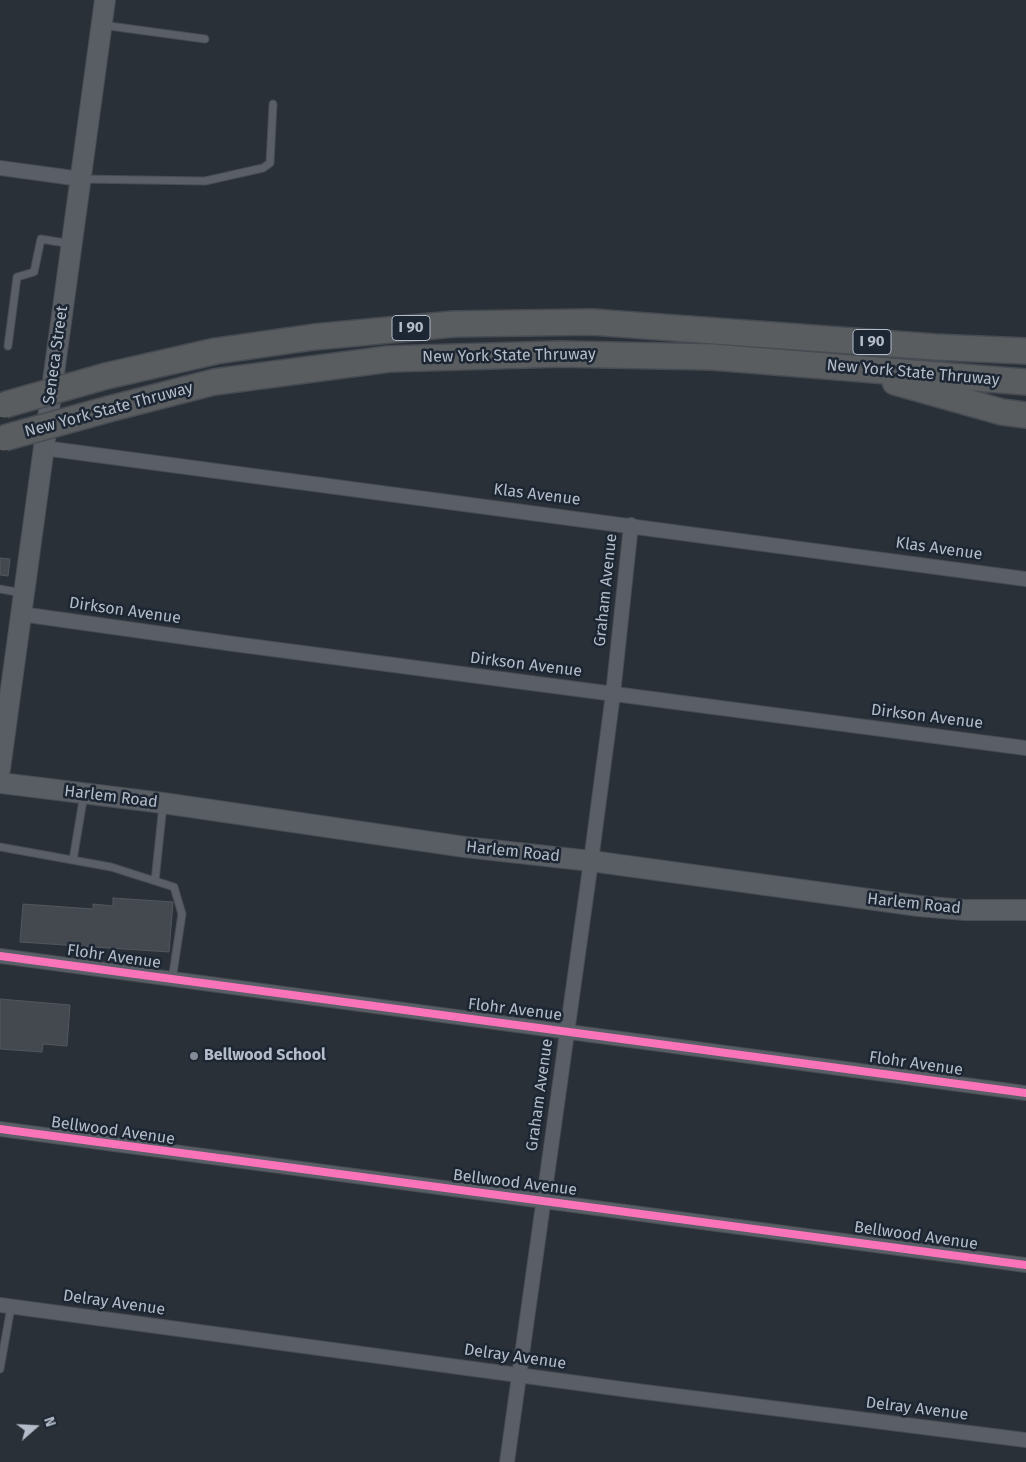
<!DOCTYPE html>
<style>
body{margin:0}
#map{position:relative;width:1026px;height:1462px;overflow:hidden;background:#2a3038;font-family:"Fira Sans",sans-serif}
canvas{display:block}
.north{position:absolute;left:10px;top:1402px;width:50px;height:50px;-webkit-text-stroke:4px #1d2633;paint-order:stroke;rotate:71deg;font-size:14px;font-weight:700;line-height:20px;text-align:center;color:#b4bcc9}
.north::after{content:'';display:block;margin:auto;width:18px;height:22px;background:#b4bcc9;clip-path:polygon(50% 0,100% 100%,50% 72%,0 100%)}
</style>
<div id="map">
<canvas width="1026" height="1462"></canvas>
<div class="north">N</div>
</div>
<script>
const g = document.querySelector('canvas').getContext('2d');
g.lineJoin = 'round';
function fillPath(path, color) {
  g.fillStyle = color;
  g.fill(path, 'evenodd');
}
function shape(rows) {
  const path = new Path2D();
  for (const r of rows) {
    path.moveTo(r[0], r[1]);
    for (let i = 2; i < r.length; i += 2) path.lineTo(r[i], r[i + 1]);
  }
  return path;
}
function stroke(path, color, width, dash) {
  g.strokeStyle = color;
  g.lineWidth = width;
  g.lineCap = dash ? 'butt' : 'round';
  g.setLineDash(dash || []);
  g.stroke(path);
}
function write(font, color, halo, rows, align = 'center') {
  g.font = font + ' "Fira Sans",sans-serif';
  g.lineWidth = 5;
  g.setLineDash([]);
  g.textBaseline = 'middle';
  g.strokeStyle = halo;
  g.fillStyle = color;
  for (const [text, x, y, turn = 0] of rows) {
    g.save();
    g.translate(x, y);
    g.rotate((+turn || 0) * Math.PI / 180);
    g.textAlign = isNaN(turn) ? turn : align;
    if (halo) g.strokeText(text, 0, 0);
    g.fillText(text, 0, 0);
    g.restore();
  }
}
const building = shape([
 [0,558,10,559,8,576,0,575,0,558],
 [113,898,173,902,169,952,20,942,23,904,93,909,93,904,113,906,113,898],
 [0,999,70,1005,67,1046,43,1044,42,1052,0,1049,0,999]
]);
fillPath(building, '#444950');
stroke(building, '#52575f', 1);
const lane = shape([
 [102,25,205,39],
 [81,179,205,181,263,168,270,163,273,104],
 [8,346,17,277,34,272,41,239,71,244],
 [0,589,22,593],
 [0,847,111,867,174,887,182,914,172,980],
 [73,860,84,794],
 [155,881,163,805],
 [0,1369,11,1307]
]);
const street = shape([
 [0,168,81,179],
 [44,448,1026,579],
 [21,614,234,644,1026,748],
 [0,956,1026,1093],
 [0,1129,1026,1265],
 [0,1305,629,1390,1026,1440],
 [507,1462,591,861,613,694,631,525]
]);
const secondary = shape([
 [0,769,105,0],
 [0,783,163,803,465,847,591,861,919,906,965,910,1026,910]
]);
const highway = shape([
 [106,376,216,351,314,337,454,324,592,322,935,347,1026,351],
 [895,382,1002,412,1026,415],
 [109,409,214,382,389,359,560,354,712,357,1026,382]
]);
stroke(lane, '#484c53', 9);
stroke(street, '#484c53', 16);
stroke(secondary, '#484c53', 22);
stroke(highway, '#474c53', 28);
stroke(lane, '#5a5e66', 7);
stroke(street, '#5a5e66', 14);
stroke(secondary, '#595d64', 20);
stroke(highway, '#5a5d60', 25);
const highwayBridge = shape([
 [4,405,106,376],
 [4,438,109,409]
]);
stroke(highwayBridge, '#474c53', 28, []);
stroke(highwayBridge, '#5a5d60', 25);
stroke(shape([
 [0,956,1026,1093],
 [0,1129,1026,1265]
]), '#fb73b8', 8);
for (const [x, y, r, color] of [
 [194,1056,5,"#848b96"]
]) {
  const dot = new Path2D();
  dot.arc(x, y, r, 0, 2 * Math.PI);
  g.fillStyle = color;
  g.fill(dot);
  stroke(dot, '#1d2633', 2);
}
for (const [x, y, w] of [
 [411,328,38],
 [872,342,38]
]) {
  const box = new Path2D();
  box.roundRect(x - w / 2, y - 12.5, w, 25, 4);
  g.fillStyle = '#1d2633';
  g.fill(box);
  stroke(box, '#b4bcc9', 1);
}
write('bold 15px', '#b4bcc9', null, [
 ["I 90",411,328],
 ["I 90",872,342]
]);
write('16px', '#b4bcc9', '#1d2633', [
 ["Seneca Street",56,355,-82],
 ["New York State Thruway",509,356,-1],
 ["New York State Thruway",913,373,5],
 ["New York State Thruway",109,410,-15],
 ["Klas Avenue",537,495,7],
 ["Klas Avenue",939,549,8],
 ["Graham Avenue",606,590,-84],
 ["Dirkson Avenue",125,611,8],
 ["Dirkson Avenue",526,665,7],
 ["Dirkson Avenue",927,717,7],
 ["Harlem Road",111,797,7],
 ["Harlem Road",513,852,6],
 ["Harlem Road",914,904,6],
 ["Flohr Avenue",114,957,8],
 ["Flohr Avenue",515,1010,7],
 ["Flohr Avenue",916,1064,8],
 ["Graham Avenue",540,1095,-82],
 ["Bellwood Avenue",113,1131,8],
 ["Bellwood Avenue",515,1183,7],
 ["Bellwood Avenue",916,1236,8],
 ["Delray Avenue",114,1303,8],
 ["Delray Avenue",515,1357,8],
 ["Delray Avenue",917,1409,7]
]);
write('bold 16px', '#b4bcc9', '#1d2633', [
 ["Bellwood School",204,1056]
], 'left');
</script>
